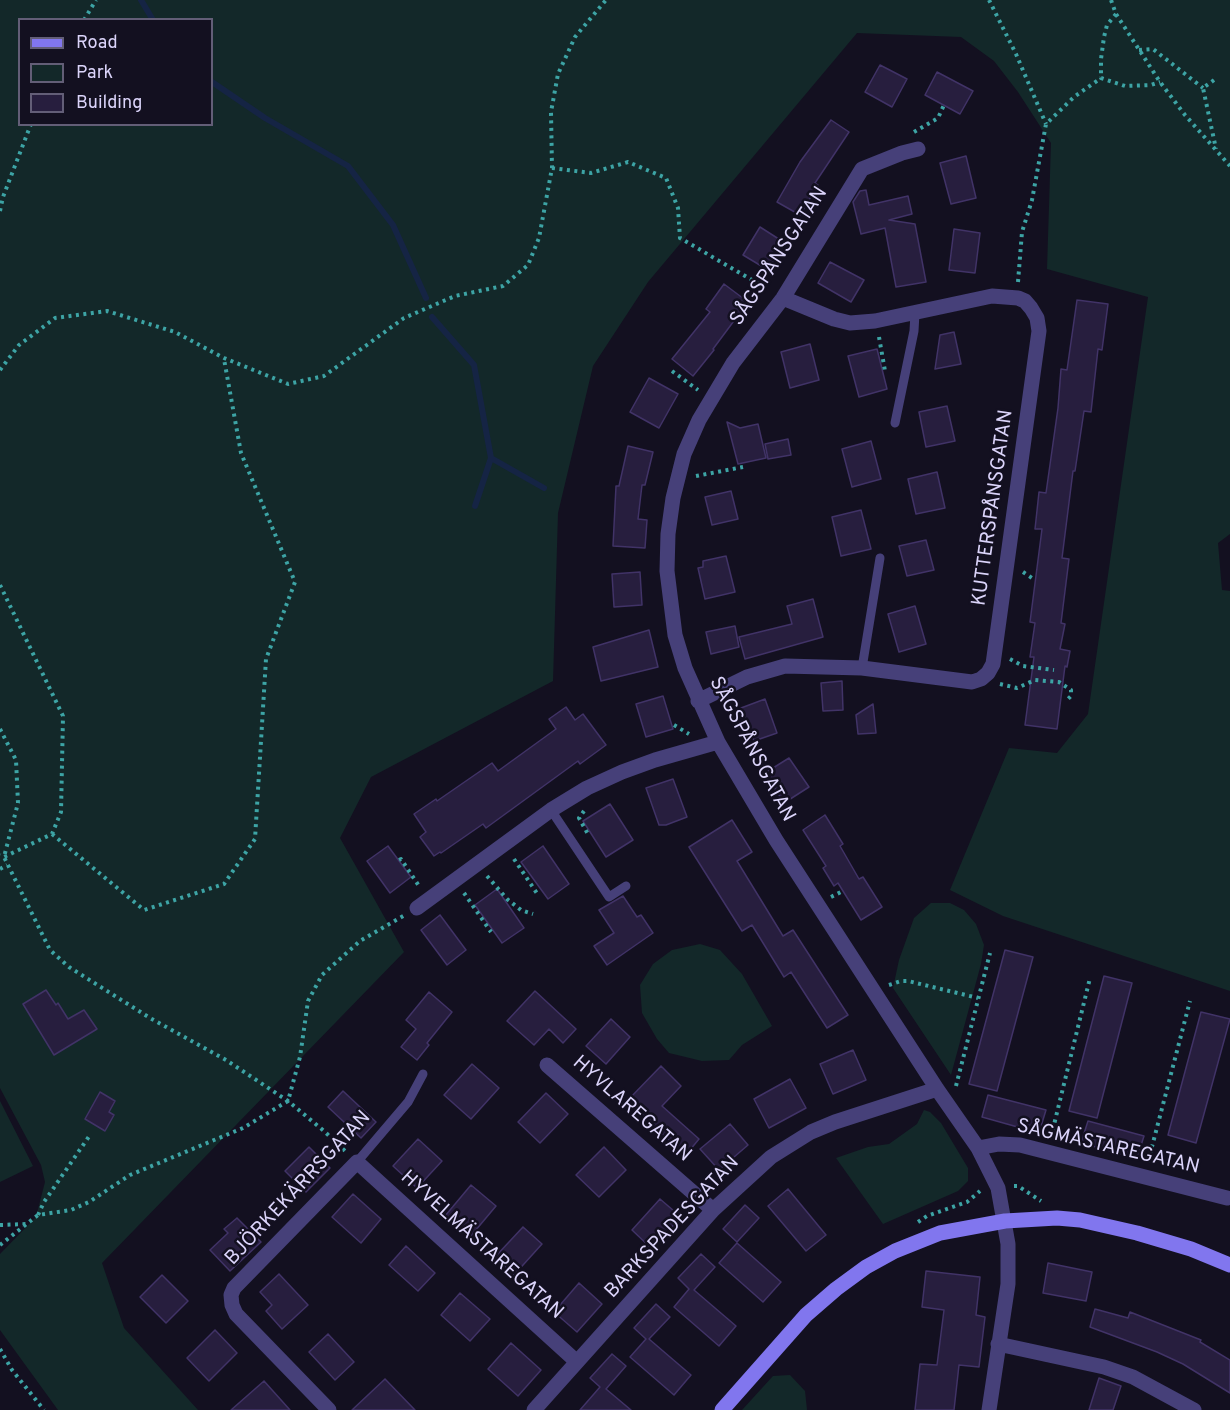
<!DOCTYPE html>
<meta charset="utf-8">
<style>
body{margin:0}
#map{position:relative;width:1230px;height:1410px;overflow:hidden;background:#131020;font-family:Overpass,sans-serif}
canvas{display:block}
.legend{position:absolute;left:18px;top:18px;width:195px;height:108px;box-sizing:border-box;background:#131020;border:2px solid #635e77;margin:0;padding:8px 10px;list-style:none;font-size:18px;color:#dbd4fa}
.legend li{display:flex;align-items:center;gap:12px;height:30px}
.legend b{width:30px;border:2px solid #635e77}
</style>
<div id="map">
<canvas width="1230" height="1410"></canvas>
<ul class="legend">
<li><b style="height:8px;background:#8176ee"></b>Road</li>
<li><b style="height:16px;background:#132829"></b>Park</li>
<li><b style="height:16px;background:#271e3e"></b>Building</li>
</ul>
</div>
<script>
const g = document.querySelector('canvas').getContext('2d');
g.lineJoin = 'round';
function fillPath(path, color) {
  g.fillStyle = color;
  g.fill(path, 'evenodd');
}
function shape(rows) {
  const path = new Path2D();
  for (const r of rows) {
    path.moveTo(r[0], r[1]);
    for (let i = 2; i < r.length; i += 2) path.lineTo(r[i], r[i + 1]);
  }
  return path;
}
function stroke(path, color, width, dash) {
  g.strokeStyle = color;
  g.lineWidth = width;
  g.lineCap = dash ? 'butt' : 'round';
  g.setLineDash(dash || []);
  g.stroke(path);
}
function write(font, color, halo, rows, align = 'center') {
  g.font = font + ' Overpass,sans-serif';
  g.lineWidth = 5;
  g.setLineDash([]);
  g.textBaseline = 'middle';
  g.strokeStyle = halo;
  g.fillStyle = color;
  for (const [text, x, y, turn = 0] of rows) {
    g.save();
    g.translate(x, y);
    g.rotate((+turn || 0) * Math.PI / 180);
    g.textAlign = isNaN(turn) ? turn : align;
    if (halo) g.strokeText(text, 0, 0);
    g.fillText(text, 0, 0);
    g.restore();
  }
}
fillPath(shape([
 [0,0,1230,0,1230,534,1218,543,1222,590,1230,591,1230,991,1003,916,950,890,1009,748,1057,753,1088,714,1148,297,1047,269,1051,143,1018,92,994,61,961,37,857,33,648,282,593,366,558,513,553,681,371,777,340,838,404,952,102,1263,124,1328,198,1410,58,1410,0,1330,0,1254,36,1217,45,1182,41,1165,0,1088],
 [20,20,212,20,212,124,20,124],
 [931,903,950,903,964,910,976,924,984,945,981,964,951,1075,893,988,899,960,914,918],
 [700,944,720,950,742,974,772,1026,742,1045,729,1060,702,1061,669,1053,657,1039,642,1013,640,985,653,964,672,950],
 [0,1101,33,1166,0,1182],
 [924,1110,930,1112,941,1123,968,1168,968,1181,958,1191,883,1224,836,1158,868,1147,889,1144,917,1124],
 [790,1375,805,1391,807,1410,742,1410,773,1376]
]), '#132829');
stroke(shape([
 [141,0,153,20],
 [212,82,265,118,348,166,393,225,426,298],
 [432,317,474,365,491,458,475,506],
 [491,458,544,488]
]), '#152444', 6);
const building = shape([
 [880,65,907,79,892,107,865,92,880,65],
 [937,72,973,91,960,114,925,95,937,72],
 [831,120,849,132,815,183,818,185,800,215,777,202,800,162,831,120],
 [966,156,976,198,951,204,940,163,966,156],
 [866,190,869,205,908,196,912,214,889,220,915,224,926,282,896,287,885,228,861,234,853,202,860,191,866,190],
 [760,227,785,243,768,270,743,255,760,227],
 [954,229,980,233,975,273,949,270,954,229],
 [830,262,864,280,851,302,818,283,830,262],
 [724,284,748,302,713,349,714,350,693,376,672,359,710,312,706,309,724,284],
 [1077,300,1108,304,1102,350,1098,349,1091,412,1084,411,1075,471,1073,471,1062,558,1069,559,1061,623,1065,624,1060,649,1070,651,1067,667,1065,666,1057,729,1025,725,1034,657,1030,657,1035,623,1030,622,1042,529,1035,529,1039,492,1046,493,1058,408,1061,369,1067,370,1077,300],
 [954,332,961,364,935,369,940,335,954,332],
 [810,344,819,380,790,388,781,352,810,344],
 [877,349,887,389,859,397,848,356,877,349],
 [649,378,678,394,659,428,630,412,649,378],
 [947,406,955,441,926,447,919,412,947,406],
 [727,422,740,428,758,424,766,458,738,464,727,422],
 [788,439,791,455,768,459,765,444,788,439],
 [871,441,881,479,852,487,842,449,871,441],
 [628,446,653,452,645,485,642,485,638,519,647,520,645,548,613,546,616,486,619,486,628,446],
 [937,472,945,508,916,514,908,479,937,472],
 [731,491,738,519,712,525,705,497,731,491],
 [861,510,871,549,841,556,832,517,861,510],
 [926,540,934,570,907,576,899,546,926,540],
 [726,556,735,592,705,599,698,568,703,567,703,561,726,556],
 [640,572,642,605,614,607,612,574,640,572],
 [813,599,823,637,745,659,739,637,792,624,787,606,813,599],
 [915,606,926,644,899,652,888,614,915,606],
 [735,626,739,647,711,654,706,632,735,626],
 [649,630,658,667,601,681,593,647,649,630],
 [842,681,843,710,823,711,821,683,842,681],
 [663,696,673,729,646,737,636,704,663,696],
 [765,699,777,733,754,741,741,708,765,699],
 [873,704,876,733,858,734,856,715,873,704],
 [566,707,575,720,583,714,606,745,580,764,578,761,486,828,483,824,441,853,440,852,434,856,420,837,426,832,414,814,436,799,437,801,492,763,498,771,556,729,549,719,566,707],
 [789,758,809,787,784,803,765,773,789,758],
 [673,779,687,817,666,825,659,825,646,788,673,779],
 [610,804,633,840,606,857,583,821,610,804],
 [825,815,843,844,840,846,859,879,863,877,882,907,861,920,838,883,834,886,823,868,826,866,803,830,825,815],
 [732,820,752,852,737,861,783,936,793,930,848,1015,827,1028,791,972,784,977,752,925,742,931,689,847,732,820],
 [388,846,411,877,390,893,367,861,388,846],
 [543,846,569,884,548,899,521,862,543,846],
 [497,889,524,928,502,943,475,905,497,889],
 [623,896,637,917,641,915,653,933,607,965,594,946,614,933,599,910,623,896],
 [440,915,466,950,447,965,421,930,440,915],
 [1005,950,1033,957,997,1091,969,1084,1005,950],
 [1104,976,1132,983,1097,1118,1069,1111,1104,976],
 [46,990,56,1005,58,1003,68,1019,84,1010,97,1029,54,1055,23,1004,46,990],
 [535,991,576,1029,563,1043,549,1029,534,1045,507,1021,535,991],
 [429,992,452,1012,427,1043,429,1045,417,1060,401,1047,416,1029,406,1020,429,992],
 [1201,1012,1230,1019,1196,1143,1168,1135,1201,1012],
 [611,1019,630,1037,606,1064,586,1046,611,1019],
 [853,1050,866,1080,833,1094,820,1064,853,1050],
 [472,1064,499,1088,471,1119,444,1095,472,1064],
 [661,1066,681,1086,662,1106,699,1139,685,1156,628,1100,661,1066],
 [790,1079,806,1108,769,1128,754,1099,790,1079],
 [343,1091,376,1122,361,1138,328,1107,343,1091],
 [100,1092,115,1101,109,1112,114,1115,105,1131,85,1119,100,1092],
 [546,1093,568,1114,540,1143,518,1122,546,1093],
 [988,1095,1046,1110,1039,1133,982,1117,988,1095],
 [1088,1121,1144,1136,1137,1158,1081,1143,1088,1121],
 [730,1124,748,1145,719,1170,700,1149,730,1124],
 [418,1139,442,1161,417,1188,393,1166,418,1139],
 [309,1147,330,1168,306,1192,285,1171,309,1147],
 [604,1147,626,1170,599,1197,576,1175,604,1147],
 [471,1185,496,1206,470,1237,445,1216,471,1185],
 [788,1189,826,1235,806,1251,768,1206,788,1189],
 [353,1194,381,1219,361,1243,332,1217,353,1194],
 [660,1199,681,1217,652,1249,632,1230,660,1199],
 [745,1205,759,1218,737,1242,723,1229,745,1205],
 [237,1218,261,1242,230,1271,210,1250,228,1233,224,1229,237,1218],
 [523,1227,542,1244,514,1275,495,1257,523,1227],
 [737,1243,781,1282,763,1302,719,1263,737,1243],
 [406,1246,435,1273,418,1291,389,1265,406,1246],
 [701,1254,715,1267,694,1290,736,1326,719,1346,674,1307,689,1289,678,1278,701,1254],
 [1048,1263,1092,1272,1086,1301,1043,1293,1048,1263],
 [926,1271,980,1277,976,1315,985,1317,979,1367,959,1365,954,1410,915,1410,920,1364,937,1365,944,1310,922,1307,926,1271],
 [279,1274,308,1305,282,1329,266,1311,272,1305,260,1292,279,1274],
 [162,1275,188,1301,166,1323,140,1297,162,1275],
 [579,1283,602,1304,577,1332,554,1312,579,1283],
 [460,1293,490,1319,470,1341,441,1315,460,1293],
 [656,1304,670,1317,649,1339,691,1375,674,1395,630,1357,646,1339,634,1328,656,1304],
 [1095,1309,1128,1318,1130,1312,1201,1340,1200,1342,1230,1360,1230,1393,1183,1364,1157,1352,1090,1327,1095,1309],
 [215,1330,237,1353,209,1381,187,1358,215,1330],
 [328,1334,354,1362,335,1380,309,1352,328,1334],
 [511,1343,541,1370,518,1396,488,1369,511,1343],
 [612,1354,626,1366,606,1389,631,1410,580,1410,600,1387,590,1378,612,1354],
 [1099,1378,1121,1386,1113,1410,1089,1410,1099,1378],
 [385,1379,415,1410,352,1410,385,1379],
 [264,1381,290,1410,231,1410,264,1381]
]);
fillPath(building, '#271e3e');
stroke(building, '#413367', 1.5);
stroke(shape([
 [989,0,1016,54,1046,124],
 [1111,0,1116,14,1160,82,1185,115,1230,166],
 [1116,14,1107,25,1104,37,1101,59,1101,78,1125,86,1151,85,1160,82],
 [84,20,96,0],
 [1139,50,1153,49,1203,88],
 [1214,80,1203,88,1216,149],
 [914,132,938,118,944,105],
 [552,168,591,173,628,162,666,178,678,208,680,238,769,290],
 [0,211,3,197,31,124],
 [1018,282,1022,232,1032,200,1046,124,1074,97,1101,78],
 [879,337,885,371],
 [0,370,19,345,55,318,107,311,175,332,224,358,288,384,324,376,404,318,455,296,503,286,528,265,539,238,552,168,551,112,558,74,575,37,606,0],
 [672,371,698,390],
 [696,476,743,467],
 [1023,572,1035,580],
 [0,585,63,716,61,812,52,834,4,857,0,855],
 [1010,659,1023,666,1054,670],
 [1000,684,1017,688,1035,680,1059,682,1071,690,1071,696,1066,701],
 [674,725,689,734],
 [0,729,16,760,18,803,4,857,50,950,69,967,150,1018,226,1060,288,1101,324,1131,345,1151],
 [584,811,579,818,589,836],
 [52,834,144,910,224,884,255,839,266,659,295,582,241,453,224,359],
 [514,859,538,895],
 [399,860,401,859,419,886],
 [0,869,7,865],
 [487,876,507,899,521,910,533,914],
 [464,893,491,932],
 [831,897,841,892],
 [889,985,901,981,908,981,978,998],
 [956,1086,990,953],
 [1051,1137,1090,978],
 [1148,1162,1190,1001],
 [1014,1186,1018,1186,1041,1201],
 [38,1215,44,1202,90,1135],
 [918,1222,927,1216,967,1202,980,1191],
 [0,1225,26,1224],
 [0,1245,38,1215,71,1210,89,1202,130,1175,243,1128,288,1101,300,1057,308,1001,322,975,360,941,405,915],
 [0,1349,12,1370,44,1410]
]), '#3da4a5', 4, [3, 4.5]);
stroke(shape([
 [895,423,914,331,915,313],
 [862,668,880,558],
 [551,810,609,897,626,886],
 [357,1162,408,1102,423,1074]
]), '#464079', 9);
stroke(shape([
 [918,149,902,153,862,169,783,298,733,363,699,420,684,454,673,498,668,534,667,571,675,635,685,668,718,742,776,840,937,1089,978,1148,998,1188,1008,1244,1008,1284,989,1410],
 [698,701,747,677,785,666,862,668,972,682,981,679,988,673,993,664,1039,331,1037,318,1031,308,1025,301,1018,298,992,296,875,321,850,323,834,319,783,298],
 [417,908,551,810,587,788,622,772,655,760,718,742],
 [547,1065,713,1210],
 [978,1148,999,1144,1020,1145,1227,1198],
 [998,1344,1104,1367,1133,1377,1194,1410],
 [329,1410,236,1314,232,1305,231,1295,234,1288,357,1162,577,1362],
 [534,1410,713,1210,771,1157,811,1132,835,1122,937,1089]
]), '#464079', 15);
stroke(shape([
 [722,1410,806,1315,836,1289,866,1267,895,1251,940,1233,1005,1221,1057,1218,1080,1220,1137,1233,1191,1249,1230,1265]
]), '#8176ee', 15);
write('20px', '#dbd4fa', '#131020', [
 ["SÅGSPÅNSGATAN",780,257,-57],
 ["KUTTERSPÅNSGATAN",994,508,-82],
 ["SÅGSPÅNSGATAN",751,750,62],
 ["HYVLAREGATAN",631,1110,41],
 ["SÅGMÄSTAREGATAN",1108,1148,13],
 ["BJÖRKEKÄRRSGATAN",299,1189,-47],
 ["BARKSPADESGATAN",673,1228,-47],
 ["HYVELMÄSTAREGATAN",481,1246,42]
]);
</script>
